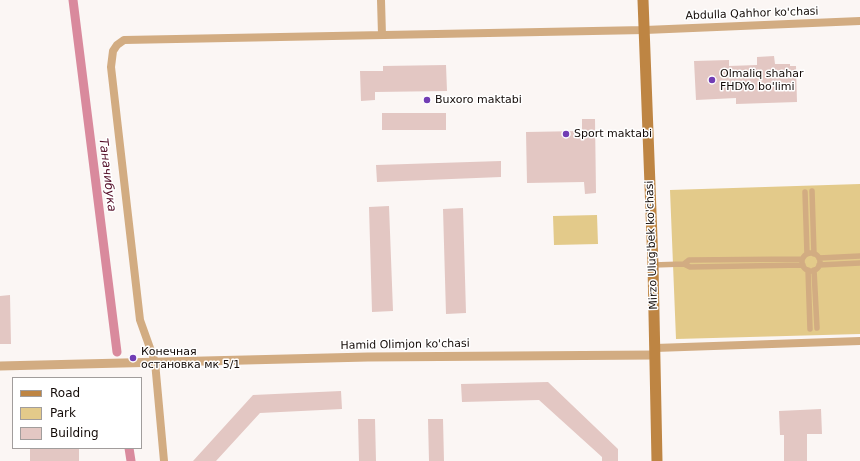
<!DOCTYPE html>
<meta charset="utf-8">
<style>
body{margin:0}
#map{position:relative;width:860px;height:461px;overflow:hidden;background:#fbf6f4;font-family:"DejaVu Sans",sans-serif}
canvas{display:block}
.legend{position:absolute;left:12px;top:377px;width:130px;height:72px;box-sizing:border-box;background:#fff;border:1px solid #a19d9c;margin:0;padding:5px 7px;list-style:none;font-size:12px;color:#130b08}
.legend li{display:flex;align-items:center;gap:8px;height:20px}
.legend b{width:20px;border:1px solid #a19d9c}
</style>
<div id="map">
<canvas width="860" height="461"></canvas>
<ul class="legend">
<li><b style="height:5px;background:#be8543"></b>Road</li>
<li><b style="height:11px;background:#e3ca8a"></b>Park</li>
<li><b style="height:11px;background:#e3c7c3"></b>Building</li>
</ul>
</div>
<script>
const g = document.querySelector('canvas').getContext('2d');
g.lineJoin = 'round';
function fillPath(path, color) {
  g.fillStyle = color;
  g.fill(path, 'evenodd');
}
function shape(rows) {
  const path = new Path2D();
  for (const r of rows) {
    if (r.length === 3) {
      path.moveTo(r[0] + r[2], r[1]);
      path.arc(r[0], r[1], r[2], 0, 2 * Math.PI);
      continue;
    }
    path.moveTo(r[0], r[1]);
    for (let i = 2; i < r.length; i += 2) path.lineTo(r[i], r[i + 1]);
  }
  return path;
}
function stroke(path, color, width, dash) {
  g.strokeStyle = color;
  g.lineWidth = width;
  g.lineCap = dash ? 'butt' : 'round';
  g.setLineDash(dash || []);
  g.stroke(path);
}
function write(font, color, halo, rows, align = 'center') {
  g.font = font + ' "DejaVu Sans",sans-serif';
  g.lineWidth = 3;
  g.setLineDash([]);
  g.textBaseline = 'middle';
  g.strokeStyle = halo;
  g.fillStyle = color;
  for (const [text, x, y, turn = 0] of rows) {
    g.save();
    g.translate(x, y);
    g.rotate((+turn || 0) * Math.PI / 180);
    g.textAlign = isNaN(turn) ? turn : align;
    if (halo) g.strokeText(text, 0, 0);
    g.fillText(text, 0, 0);
    g.restore();
  }
}
fillPath(shape([
 [860,184,860,334,676,339,670,190],
 [597,215,598,244,554,245,553,216]
]), '#e3ca8a');
stroke(shape([
 [73,0,117,352],
 [129,448,131,461]
]), '#d98a9d', 9);
fillPath(shape([
 [774,56,775,64,790,64,790,66,796,66,797,102,736,104,736,98,696,100,694,61,729,60,729,66,757,65,757,57],
 [446,65,447,91,375,92,375,100,361,101,360,71,383,71,383,66],
 [382,113,446,113,446,130,382,130],
 [582,119,595,119,596,193,585,194,584,182,527,183,526,132,582,131],
 [501,161,501,177,377,182,376,165],
 [389,206,393,311,372,312,369,207],
 [463,208,466,313,446,314,443,209],
 [10,295,11,344,0,344,0,296],
 [548,382,618,449,618,461,602,461,602,457,539,400,462,402,461,384],
 [341,391,342,409,260,413,216,461,193,461,253,395],
 [821,409,822,434,807,434,807,461,784,461,784,435,780,435,779,411],
 [358,419,375,419,376,461,359,461],
 [428,419,443,419,444,461,429,461],
 [30,448,79,449,79,461,30,461]
]), '#e3c7c3');
stroke(shape([
 [812,191,814,254],
 [805,192,807,254],
 [811,262,9],
 [819,258,860,256],
 [802,259,689,260,684,264,690,267,803,265],
 [653,265,684,264],
 [819,265,860,263],
 [808,270,810,329],
 [814,270,817,328]
]), '#d2ac82', 5.5);
stroke(shape([
 [381,0,382,35],
 [655,348,860,341],
 [164,461,155,362,140,320,111,67,113,51,117,45,124,40,645,30,860,21]
]), '#d2ac82', 8);
stroke(shape([
 [0,366,368,357,655,355]
]), '#d2ac82', 9);
stroke(shape([
 [643,0,653,265,657,461]
]), '#be8543', 11);
for (const [x, y, r, color] of [
 [712,80,4,"#713db4"],
 [427,100,4,"#713db4"],
 [566,134,4,"#713db4"],
 [133,358,4,"#713db4"]
]) {
  const dot = new Path2D();
  dot.arc(x, y, r, 0, 2 * Math.PI);
  g.fillStyle = color;
  g.fill(dot);
  stroke(dot, '#fff', 1.5);
}
write('11px', '#130b08', '#fff', [
 ["Abdulla Qahhor ko'chasi",752,14,-2],
 ["Mirzo Ulug'bek ko'chasi",652,245,-92],
 ["Hamid Olimjon ko'chasi",405,345,-1]
]);
write('11px', '#130b08', '#fff', [
 ["Olmaliq shahar",720,74],
 ["FHDYo bo'limi",720,87],
 ["Buxoro maktabi",435,100],
 ["Sport maktabi",574,134],
 ["Конечная",141,352],
 ["остановка мк 5/1",141,365]
], 'left');
write('italic 12px', '#530d27', '#fff', [
 ["Таначибука",107,175,83]
]);
</script>
